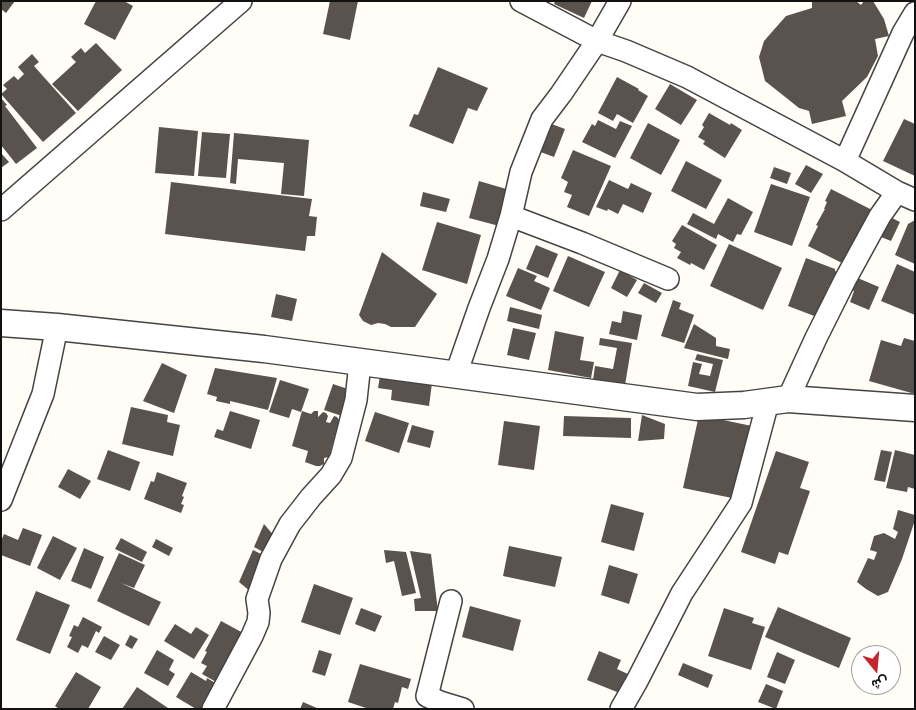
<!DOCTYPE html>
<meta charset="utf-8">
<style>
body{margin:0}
#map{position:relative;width:916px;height:710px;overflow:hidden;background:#fffdf5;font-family:"IBM Plex Serif",Vazirmatn,serif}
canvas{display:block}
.frame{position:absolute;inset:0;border:2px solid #111;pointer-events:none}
.north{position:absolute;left:851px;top:645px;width:50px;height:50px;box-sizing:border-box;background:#fff;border:1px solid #a0a0a0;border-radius:50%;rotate:163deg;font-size:14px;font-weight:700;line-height:20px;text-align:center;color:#111}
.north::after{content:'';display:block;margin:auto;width:18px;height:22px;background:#c4262e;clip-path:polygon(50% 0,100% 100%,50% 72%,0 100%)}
</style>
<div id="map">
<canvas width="916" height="710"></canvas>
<div class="frame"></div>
<div class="north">ش</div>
</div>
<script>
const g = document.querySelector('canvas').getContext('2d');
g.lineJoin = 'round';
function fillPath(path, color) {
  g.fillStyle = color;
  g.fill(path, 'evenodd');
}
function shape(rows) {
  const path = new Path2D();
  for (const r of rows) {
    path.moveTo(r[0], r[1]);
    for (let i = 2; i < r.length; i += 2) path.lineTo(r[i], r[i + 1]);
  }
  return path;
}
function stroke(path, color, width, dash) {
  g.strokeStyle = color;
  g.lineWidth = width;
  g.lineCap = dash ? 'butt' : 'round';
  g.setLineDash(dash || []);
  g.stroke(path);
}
fillPath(shape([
 [1,1,15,1,6,13,1,9],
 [96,1,124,1,133,6,115,40,84,24],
 [330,1,358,1,350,40,323,34],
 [555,1,592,1,584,18,554,4],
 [812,1,856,1,861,5,864,1,873,1,884,19,889,36,875,39,878,56,867,77,842,101,846,116,812,124,809,111,799,108,784,96,765,81,759,57,764,41,786,16,812,8],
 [96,43,122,70,78,111,52,84,76,62,71,57,81,48,85,53],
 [32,54,39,62,34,66,76,113,43,142,1,94,7,89,3,85,14,76,18,80,24,74,18,67],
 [438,67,488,88,477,111,468,108,453,144,409,126,414,114,418,115],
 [617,77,639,89,638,90,648,96,633,123,617,114,613,121,598,113],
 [670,84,697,100,681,125,655,109],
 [1,98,7,105,5,106,37,148,16,164,1,145],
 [709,113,730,125,731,123,742,130,725,158,703,144,705,141,698,137,704,127,702,125],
 [904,119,915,124,915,176,883,161],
 [598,120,616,129,620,121,632,126,615,158,582,142,592,124,595,126],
 [549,123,565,129,554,157,538,151],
 [648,123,680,140,661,175,630,158],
 [159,127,198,131,194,176,155,173],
 [202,132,230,134,226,178,198,176],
 [234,133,309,140,304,196,281,194,284,163,238,159,236,184,230,183],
 [573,150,611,166,589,216,567,207,572,195,564,192,568,182,561,178],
 [1,153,9,162,1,168],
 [686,161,722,180,706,209,671,191],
 [806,165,823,174,811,193,795,184],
 [774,167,791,173,787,184,770,178],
 [609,180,628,189,631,183,652,193,643,213,623,204,618,214,608,209,607,211,596,207],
 [479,181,513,191,503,227,469,218],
 [171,182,312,199,309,216,317,217,315,236,307,236,305,251,165,234],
 [771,184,810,197,792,246,754,232],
 [831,189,874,211,846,265,808,246,818,226,816,225,825,209,824,209,827,202,825,201],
 [423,192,450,199,446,212,420,206],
 [728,198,753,212,741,235,737,234,733,242,718,234,716,239,687,224,693,213,714,224],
 [886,215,900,222,891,241,876,235],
 [915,220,915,264,895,255,908,224],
 [437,222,481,235,467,284,422,270],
 [682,225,717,245,704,270,691,263,690,265,677,258,681,252,674,248,676,244,672,241],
 [729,244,782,268,763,310,710,286],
 [536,245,558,254,548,278,526,269],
 [382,252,437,294,415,327,391,327,385,324,378,323,371,325,363,321,359,315],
 [568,256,605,272,589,307,553,291],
 [806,258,835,269,835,271,842,274,836,288,829,285,817,317,788,306],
 [897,264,915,272,915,315,881,301],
 [518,268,537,276,534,281,550,288,541,310,506,296],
 [620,270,637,280,627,297,611,288],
 [853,276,879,287,869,310,850,302,854,291,848,288],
 [644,283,662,293,656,303,638,293],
 [276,294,297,299,292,321,271,317],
 [673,300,681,303,679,309,694,315,684,343,661,336],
 [510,307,542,315,539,329,507,321],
 [623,311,642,315,637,340,609,334,612,321,621,323],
 [694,324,716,338,716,346,730,349,728,359,684,348],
 [513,328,536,333,529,360,507,355],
 [555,331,584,337,580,360,594,362,591,378,548,370],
 [600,338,632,343,625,385,593,380,595,366,613,369,617,348,599,345],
 [904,338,915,341,915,394,869,381,881,340,901,346],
 [697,354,723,360,715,392,688,386,693,362,702,364,699,374,710,376,713,364,695,360],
 [162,363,187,375,174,413,143,401],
 [215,368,277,378,268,410,230,401,230,404,216,401,217,397,207,394],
 [380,376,432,383,429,406,391,400,392,390,378,388],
 [280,380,309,389,301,412,292,409,289,418,269,412],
 [333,384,354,391,345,417,324,410],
 [131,407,168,415,167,422,180,425,173,456,122,444],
 [230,411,260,420,251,449,214,437,217,429,223,431],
 [302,411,311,414,314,411,318,411,318,417,323,412,326,413,328,416,326,422,330,423,334,416,337,417,339,420,329,457,324,458,324,464,320,466,316,466,305,462,308,451,292,446],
 [375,412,409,423,399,453,365,441],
 [642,415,665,424,664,439,638,441],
 [699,415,752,426,737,499,683,488],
 [564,416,631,418,631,438,563,436],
 [504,421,540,426,534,470,498,465],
 [412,425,434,431,430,448,407,442],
 [108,450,140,462,130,491,97,479],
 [881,450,892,452,885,482,874,480],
 [895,450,915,455,915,489,908,487,907,492,886,488],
 [776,451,809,462,800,488,810,491,788,555,779,552,775,564,741,552],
 [68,469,91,481,80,499,58,487],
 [157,472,187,483,182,496,184,497,181,504,184,505,181,513,144,499,151,481,154,482],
 [611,504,644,513,634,551,601,542],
 [898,510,915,515,915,520,902,559,888,592,878,596,866,589,857,582,868,558,874,560,877,552,870,550,874,536,884,533,895,539,898,532,893,529],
 [264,524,275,537,267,554,254,547],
 [23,528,42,535,30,566,1,555,1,541,4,534,18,540],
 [53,536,77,548,60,580,37,568],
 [121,538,147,552,142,562,115,549],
 [156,539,173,548,169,556,152,547],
 [509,546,562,557,555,587,503,576],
 [84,548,104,557,91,589,71,581],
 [253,550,265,556,251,592,239,582],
 [384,550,406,552,416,593,402,596,394,561,386,563],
 [410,551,431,554,438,611,415,611,414,599,421,598],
 [119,553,145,565,134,588,121,583,161,602,149,626,97,601],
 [609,565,638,574,629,604,601,595],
 [314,584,353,598,340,635,301,622],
 [36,591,70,605,50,654,16,640],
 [470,606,521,620,513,651,462,637],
 [778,607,851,638,839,668,765,637],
 [361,608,382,616,375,632,355,624],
 [724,608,754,618,752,623,765,627,751,670,708,656],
 [83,617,102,627,99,633,96,631,88,648,82,645,78,653,67,647,72,637,69,636,74,625,78,627],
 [221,621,245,634,218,683,202,674,207,666,201,663,207,652,205,651],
 [175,624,191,634,196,627,209,635,194,659,164,641],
 [130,635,138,639,132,649,125,645],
 [104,636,120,645,111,660,95,652],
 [157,650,174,660,169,670,175,674,168,686,144,673],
 [319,650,332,654,325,676,312,672],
 [599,651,621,660,617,669,630,675,622,694,587,680],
 [777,652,795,660,785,684,767,677],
 [683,663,713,675,708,688,678,675],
 [360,664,411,679,408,689,402,687,398,703,395,702,393,709,369,709,348,702],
 [76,672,101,687,88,709,59,709,55,706],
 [191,672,206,681,207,678,217,684,203,709,196,709,176,697],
 [766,684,783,691,776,709,758,702],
 [137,687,168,708,168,709,122,709],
 [303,702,319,709,300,709]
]), '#5a524d');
const minor = shape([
 [521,1,597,41,626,51,687,77,845,161],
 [915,13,903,33,845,161,897,192,915,200],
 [1,210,241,1],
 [511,216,582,243,668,279],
 [456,374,479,308,498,259,511,216,521,172,542,119,561,94,597,41,620,1],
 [788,399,816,338,845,280,880,216,897,192],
 [1,500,43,394,57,327],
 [451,601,427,696,440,702,463,709],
 [213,709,252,636,258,622,259,613,257,599,271,559,290,524,311,497,331,475,341,458,356,400,360,363],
 [621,709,637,681,682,593,741,503,768,402]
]);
const tertiary = shape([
 [1,323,57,327,264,349,697,407,744,405,788,399,915,408]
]);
stroke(minor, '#444', 24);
stroke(tertiary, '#444', 29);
stroke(minor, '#fff', 21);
stroke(tertiary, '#fff', 26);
</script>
